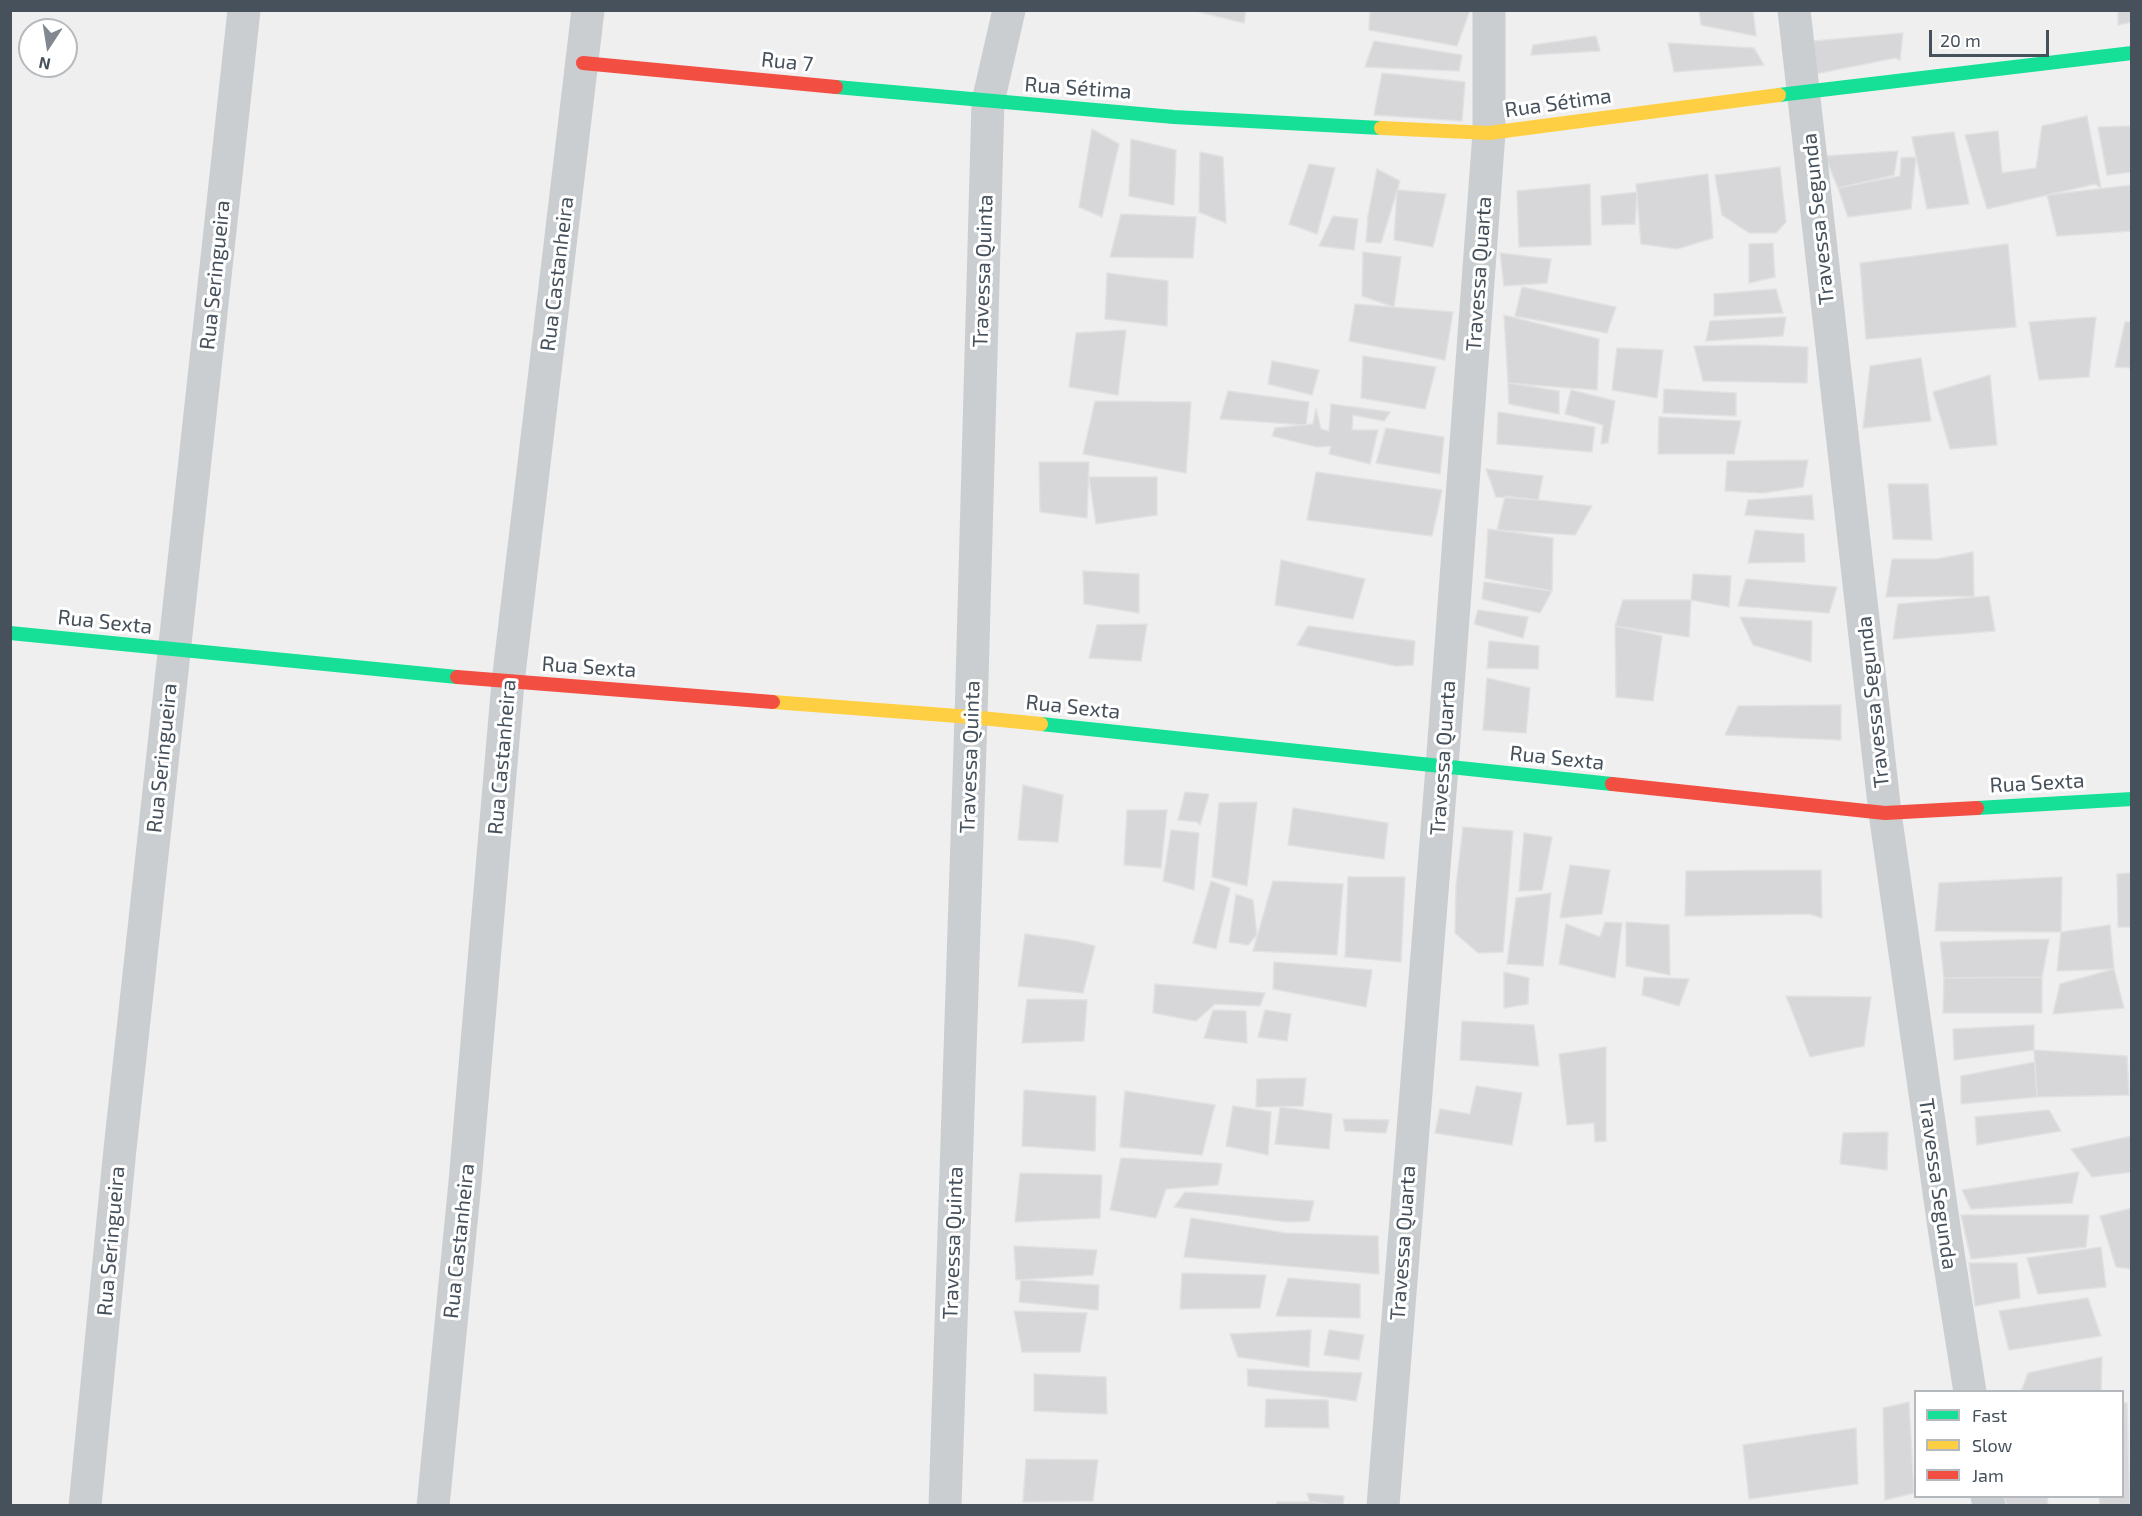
<!DOCTYPE html>
<meta charset="utf-8">
<style>
body{margin:0}
#map{position:relative;width:2142px;height:1516px;overflow:hidden;background:#f0efef;font-family:"Exo 2",sans-serif}
canvas{display:block}
.frame{position:absolute;inset:0;border:12px solid #46515c;pointer-events:none}
.legend{position:absolute;left:1914px;top:1390px;width:210px;height:108px;box-sizing:border-box;background:#fff;border:2px solid #b5b9be;margin:0;padding:8px 10px;list-style:none;font-size:18px;color:#46515c}
.legend li{display:flex;align-items:center;gap:12px;height:30px}
.legend b{width:30px;border:2px solid #b5b9be}
.north{position:absolute;left:18px;top:18px;width:60px;height:60px;box-sizing:border-box;background:#fff;border:2px solid #b5b9be;border-radius:50%;rotate:192deg;font-size:16px;font-weight:700;line-height:24px;text-align:center;color:#46515c}
.north::after{content:'';display:block;margin:auto;width:21px;height:27px;background:#82888f;clip-path:polygon(50% 0,100% 100%,50% 72%,0 100%)}
.scale{position:absolute;left:1929px;top:30px;width:120px;height:27px;box-sizing:border-box;border:3px solid #46515c;border-top:0;padding-left:8px;font-size:18px;line-height:21px;white-space:nowrap;color:#46515c;-webkit-text-stroke:4px #fff;paint-order:stroke}
</style>
<div id="map">
<canvas width="2142" height="1516"></canvas>
<div class="frame"></div>
<ul class="legend">
<li><b style="height:8px;background:#16e098"></b>Fast</li>
<li><b style="height:8px;background:#ffcf43"></b>Slow</li>
<li><b style="height:8px;background:#f24e42"></b>Jam</li>
</ul>
<div class="north">N</div>
<div class="scale">20 m</div>
</div>
<script>
const g = document.querySelector('canvas').getContext('2d');
g.lineJoin = 'round';
function fillPath(path, color) {
  g.fillStyle = color;
  g.fill(path, 'evenodd');
}
function shape(rows) {
  const path = new Path2D();
  for (const r of rows) {
    path.moveTo(r[0], r[1]);
    for (let i = 2; i < r.length; i += 2) path.lineTo(r[i], r[i + 1]);
  }
  return path;
}
function stroke(path, color, width, dash) {
  g.strokeStyle = color;
  g.lineWidth = width;
  g.lineCap = dash ? 'butt' : 'round';
  g.setLineDash(dash || []);
  g.stroke(path);
}
function write(font, color, halo, rows, align = 'center') {
  g.font = font + ' "Exo 2",sans-serif';
  g.lineWidth = 6;
  g.setLineDash([]);
  g.textBaseline = 'middle';
  g.strokeStyle = halo;
  g.fillStyle = color;
  for (const [text, x, y, turn = 0] of rows) {
    g.save();
    g.translate(x, y);
    g.rotate((+turn || 0) * Math.PI / 180);
    g.textAlign = isNaN(turn) ? turn : align;
    if (halo) g.strokeText(text, 0, 0);
    g.fillText(text, 0, 0);
    g.restore();
  }
}
const building = shape([
 [1191,10,1246,10,1244,23,1191,10],
 [1370,10,1470,10,1457,46,1369,30,1370,10],
 [1699,10,1753,10,1756,36,1701,25,1699,10],
 [2118,10,2132,10,2132,22,2118,25,2118,10],
 [1903,33,1900,60,1895,58,1815,74,1814,41,1903,33],
 [1596,36,1600,51,1531,55,1533,45,1596,36],
 [1374,41,1462,55,1459,71,1365,67,1374,41],
 [1668,43,1754,48,1764,65,1674,72,1668,43],
 [1382,73,1465,82,1462,121,1374,115,1382,73],
 [2087,116,2101,188,2095,184,1987,209,1965,135,1998,131,2002,173,2036,168,2042,126,2087,116],
 [2132,126,2132,172,2107,175,2098,127,2132,126],
 [1092,129,1119,144,1102,217,1079,207,1092,129],
 [1954,132,1969,204,1927,209,1912,137,1954,132],
 [1131,139,1176,150,1174,205,1129,196,1131,139],
 [1898,151,1894,175,1838,188,1825,156,1898,151],
 [1200,152,1223,157,1226,223,1199,212,1200,152],
 [1916,157,1911,209,1848,217,1838,188,1900,176,1901,158,1916,157],
 [1309,164,1335,168,1317,234,1289,224,1309,164],
 [1780,167,1786,222,1776,233,1749,233,1722,215,1715,175,1780,167],
 [1377,169,1400,181,1381,243,1366,242,1368,216,1377,169],
 [1708,174,1713,238,1677,249,1641,244,1636,184,1708,174],
 [1590,184,1591,245,1519,247,1517,191,1590,184],
 [2132,185,2132,231,2057,236,2047,195,2132,185],
 [1397,190,1446,194,1433,247,1394,240,1397,190],
 [1637,192,1635,224,1602,225,1601,196,1637,192],
 [1121,214,1196,217,1193,258,1110,257,1121,214],
 [1333,216,1358,219,1354,250,1319,246,1333,216],
 [1773,243,1775,277,1749,283,1749,244,1773,243],
 [2008,244,2016,327,1866,339,1860,263,2008,244],
 [1363,252,1401,257,1394,307,1362,296,1363,252],
 [1500,253,1551,259,1547,283,1504,286,1500,253],
 [1107,273,1168,281,1167,326,1105,319,1107,273],
 [1522,287,1616,307,1607,333,1515,316,1522,287],
 [1776,289,1783,313,1714,316,1714,294,1776,289],
 [1355,304,1453,312,1445,360,1349,341,1355,304],
 [1504,315,1599,339,1597,390,1508,383,1504,315],
 [1786,317,1783,336,1706,341,1710,321,1786,317],
 [2096,317,2089,377,2039,380,2029,322,2096,317],
 [2125,322,2132,322,2132,368,2115,367,2125,322],
 [1126,330,1118,395,1069,387,1076,333,1126,330],
 [1756,345,1808,347,1807,383,1703,381,1694,346,1756,345],
 [1617,348,1663,350,1657,398,1612,390,1617,348],
 [1363,356,1436,367,1425,409,1361,398,1363,356],
 [1921,358,1931,421,1863,428,1870,366,1921,358],
 [1272,361,1319,370,1312,395,1268,384,1272,361],
 [1990,375,1997,445,1950,449,1933,392,1990,375],
 [1508,383,1559,391,1559,414,1509,404,1508,383],
 [1664,389,1736,393,1736,416,1663,413,1664,389],
 [1571,390,1615,401,1608,443,1601,444,1603,425,1565,414,1571,390],
 [1228,391,1309,402,1306,425,1220,419,1228,391],
 [1095,401,1191,402,1186,473,1083,454,1095,401],
 [1331,404,1390,412,1384,421,1353,415,1352,430,1378,430,1370,464,1329,454,1331,446,1317,447,1272,436,1275,428,1313,424,1316,409,1321,429,1329,431,1331,404],
 [1498,412,1595,427,1592,452,1497,444,1498,412],
 [1659,417,1741,421,1734,454,1658,454,1659,417],
 [1386,428,1444,437,1440,474,1376,463,1386,428],
 [1808,460,1803,487,1763,493,1725,491,1727,461,1808,460],
 [1039,462,1089,462,1087,518,1040,512,1039,462],
 [1486,469,1543,476,1538,500,1496,497,1486,469],
 [1316,472,1442,490,1432,536,1307,520,1316,472],
 [1089,477,1157,477,1157,515,1096,524,1089,477],
 [1888,484,1928,484,1932,540,1893,539,1888,484],
 [1812,495,1814,520,1745,515,1748,500,1812,495],
 [1505,496,1538,500,1592,506,1575,535,1497,530,1505,496],
 [1488,529,1553,538,1552,591,1485,578,1488,529],
 [1755,530,1804,534,1805,562,1748,563,1755,530],
 [1973,552,1974,596,1886,597,1892,559,1937,559,1973,552],
 [1281,560,1365,579,1353,619,1275,605,1281,560],
 [1083,571,1139,574,1139,613,1084,604,1083,571],
 [1693,574,1731,576,1729,607,1691,600,1693,574],
 [1746,579,1837,587,1829,613,1738,606,1746,579],
 [1484,582,1552,591,1540,613,1482,599,1484,582],
 [1989,596,1995,631,1893,639,1898,604,1989,596],
 [1623,600,1691,600,1689,637,1615,626,1623,600],
 [1478,610,1528,617,1523,638,1474,624,1478,610],
 [1740,617,1812,621,1811,662,1753,645,1740,617],
 [1147,624,1141,661,1089,658,1097,625,1147,624],
 [1308,626,1415,641,1413,665,1396,666,1297,645,1308,626],
 [1615,626,1662,636,1653,701,1616,697,1615,626],
 [1489,641,1539,646,1538,669,1487,668,1489,641],
 [1487,678,1530,688,1526,733,1483,730,1487,678],
 [1841,705,1841,740,1725,735,1738,706,1841,705],
 [1023,785,1063,795,1058,842,1018,840,1023,785],
 [1185,792,1209,794,1200,825,1197,822,1178,820,1185,792],
 [1257,802,1247,886,1212,877,1219,803,1257,802],
 [1293,808,1388,823,1384,859,1288,845,1293,808],
 [1127,810,1167,810,1161,868,1124,865,1127,810],
 [1463,827,1513,831,1503,952,1478,953,1455,933,1456,886,1463,827],
 [1171,830,1199,833,1194,890,1163,881,1171,830],
 [1524,833,1552,837,1542,890,1519,891,1524,833],
 [1570,865,1610,870,1602,914,1560,918,1570,865],
 [1821,870,1822,918,1809,914,1685,916,1686,871,1821,870],
 [2132,873,2132,927,2118,927,2117,874,2132,873],
 [1348,877,1405,877,1401,962,1345,957,1348,877],
 [2062,877,2061,932,1935,931,1939,883,2062,877],
 [1211,881,1230,888,1216,949,1193,943,1211,881],
 [1273,881,1343,884,1337,955,1253,951,1273,881],
 [1551,893,1543,966,1507,964,1516,898,1551,893],
 [1236,894,1253,900,1257,935,1248,945,1229,942,1236,894],
 [1605,922,1622,923,1615,978,1559,964,1566,924,1600,937,1605,922],
 [1626,922,1669,925,1670,975,1626,966,1626,922],
 [2110,925,2114,969,2057,971,2061,932,2110,925],
 [1025,934,1075,941,1095,946,1083,993,1018,986,1025,934],
 [2049,939,2042,977,1944,978,1940,942,2049,939],
 [1274,962,1372,970,1366,1007,1273,989,1274,962],
 [2114,969,2124,1008,2053,1014,2060,984,2114,969],
 [1504,972,1529,978,1528,1004,1504,1008,1504,972],
 [1644,977,1689,979,1679,1006,1642,995,1644,977],
 [2042,977,2042,1013,1943,1013,1944,978,2042,977],
 [1155,984,1265,993,1260,1006,1215,1004,1196,1021,1153,1013,1155,984],
 [1786,996,1871,997,1864,1046,1810,1057,1786,996],
 [1027,999,1087,1000,1084,1041,1022,1043,1027,999],
 [1213,1010,1246,1011,1247,1043,1204,1038,1213,1010],
 [1265,1010,1291,1014,1287,1041,1258,1037,1265,1010],
 [1462,1021,1534,1025,1539,1066,1460,1060,1462,1021],
 [2034,1025,2034,1050,1954,1060,1953,1029,2034,1025],
 [1606,1047,1606,1141,1595,1142,1594,1123,1567,1125,1559,1054,1606,1047],
 [2034,1050,2127,1056,2129,1095,2037,1097,2034,1050],
 [2035,1062,2037,1097,1961,1104,1961,1076,2035,1062],
 [1306,1078,1303,1106,1256,1107,1257,1079,1306,1078],
 [1476,1086,1522,1093,1512,1145,1435,1133,1440,1109,1470,1114,1476,1086],
 [1024,1090,1096,1096,1095,1151,1022,1146,1024,1090],
 [1125,1091,1215,1105,1202,1155,1120,1147,1125,1091],
 [1233,1106,1271,1112,1268,1155,1226,1146,1233,1106],
 [1280,1107,1332,1114,1329,1149,1275,1144,1280,1107],
 [2049,1110,2061,1131,1977,1145,1975,1117,2049,1110],
 [1343,1119,1389,1120,1386,1133,1345,1131,1343,1119],
 [1888,1132,1887,1170,1840,1164,1843,1133,1888,1132],
 [2132,1136,2132,1172,2092,1177,2071,1149,2132,1136],
 [1121,1158,1217,1163,1222,1164,1218,1185,1166,1189,1156,1218,1110,1210,1121,1158],
 [2079,1172,2072,1203,1971,1209,1962,1190,2079,1172],
 [1020,1173,1102,1175,1100,1218,1015,1222,1020,1173],
 [1185,1192,1314,1201,1309,1221,1287,1222,1174,1207,1185,1192],
 [2132,1208,2132,1269,2116,1267,2100,1216,2132,1208],
 [1961,1215,2089,1215,2086,1247,1971,1259,1961,1215],
 [1191,1218,1286,1233,1378,1236,1379,1274,1184,1257,1191,1218],
 [1014,1246,1097,1250,1093,1275,1016,1280,1014,1246],
 [2101,1247,2106,1287,2038,1294,2027,1258,2101,1247],
 [1969,1263,2017,1263,2020,1298,1975,1306,1969,1263],
 [1182,1273,1266,1275,1260,1308,1180,1309,1182,1273],
 [1288,1278,1360,1284,1360,1318,1276,1316,1288,1278],
 [1021,1280,1099,1285,1098,1310,1019,1302,1021,1280],
 [2088,1298,2101,1336,2009,1350,1999,1311,2088,1298],
 [1014,1311,1087,1313,1080,1352,1022,1352,1014,1311],
 [1311,1330,1309,1367,1238,1357,1230,1334,1311,1330],
 [1329,1330,1364,1335,1359,1360,1324,1355,1329,1330],
 [2102,1357,2101,1392,2021,1392,2028,1373,2102,1357],
 [1247,1369,1362,1373,1356,1401,1248,1386,1247,1369],
 [1034,1374,1106,1377,1107,1414,1034,1411,1034,1374],
 [1266,1399,1328,1400,1329,1428,1265,1427,1266,1399],
 [1909,1402,1914,1493,1885,1500,1883,1408,1909,1402],
 [2122,1403,2127,1403,2130,1506,2100,1506,2099,1496,2122,1496,2122,1403],
 [1856,1428,1858,1484,1749,1499,1743,1445,1856,1428],
 [1026,1459,1098,1460,1093,1501,1023,1502,1026,1459],
 [1307,1493,1344,1496,1343,1506,1310,1502,1307,1493],
 [2004,1496,2047,1496,2048,1506,2007,1506,2004,1496],
 [1277,1502,1318,1502,1318,1506,1276,1506,1277,1502]
]);
fillPath(building, '#d7d7d9');
stroke(building, '#e1e1e2', 1.5);
stroke(shape([
 [1794,10,1885,813,1945,1234,1970,1392],
 [1987,1496,1989,1506],
 [85,1506,120,1149,244,10],
 [433,1506,465,1182,508,682,588,10],
 [945,1506,971,717,988,102,1009,10],
 [1383,1506,1442,767,1489,133,1489,10]
]), '#cbced0', 33);
stroke(shape([
 [836,87,1174,117,1381,128],
 [1779,95,2132,53],
 [10,633,457,677],
 [1041,724,1612,784],
 [1977,808,2132,799]
]), '#16e098', 14);
stroke(shape([
 [1381,128,1489,133,1779,95],
 [773,702,971,717,1041,724]
]), '#ffcf43', 14);
stroke(shape([
 [583,63,836,87],
 [457,677,773,702],
 [1612,784,1885,813,1977,808]
]), '#f24e42', 14);
write('21px', '#46515c', '#fff', [
 ["Rua 7",787,62,6],
 ["Rua Sétima",1078,88,4],
 ["Rua Sétima",1558,103,-8],
 ["Travessa Segunda",1818,219,-96],
 ["Travessa Quinta",983,271,-88],
 ["Rua Castanheira",557,274,-83],
 ["Travessa Quarta",1479,274,-86],
 ["Rua Seringueira",215,275,-84],
 ["Rua Sexta",105,622,6],
 ["Rua Sexta",589,667,4],
 ["Travessa Segunda",1873,702,-96],
 ["Rua Sexta",1073,707,6],
 ["Rua Castanheira",502,757,-85],
 ["Travessa Quinta",970,757,-88],
 ["Rua Seringueira",162,758,-84],
 ["Travessa Quarta",1443,758,-86],
 ["Rua Sexta",1557,758,6],
 ["Rua Sexta",2037,783,-3],
 ["Travessa Segunda",1938,1184,82],
 ["Rua Seringueira",111,1241,-85],
 ["Rua Castanheira",459,1241,-84],
 ["Travessa Quinta",953,1243,-88],
 ["Travessa Quarta",1403,1243,-86]
]);
</script>
